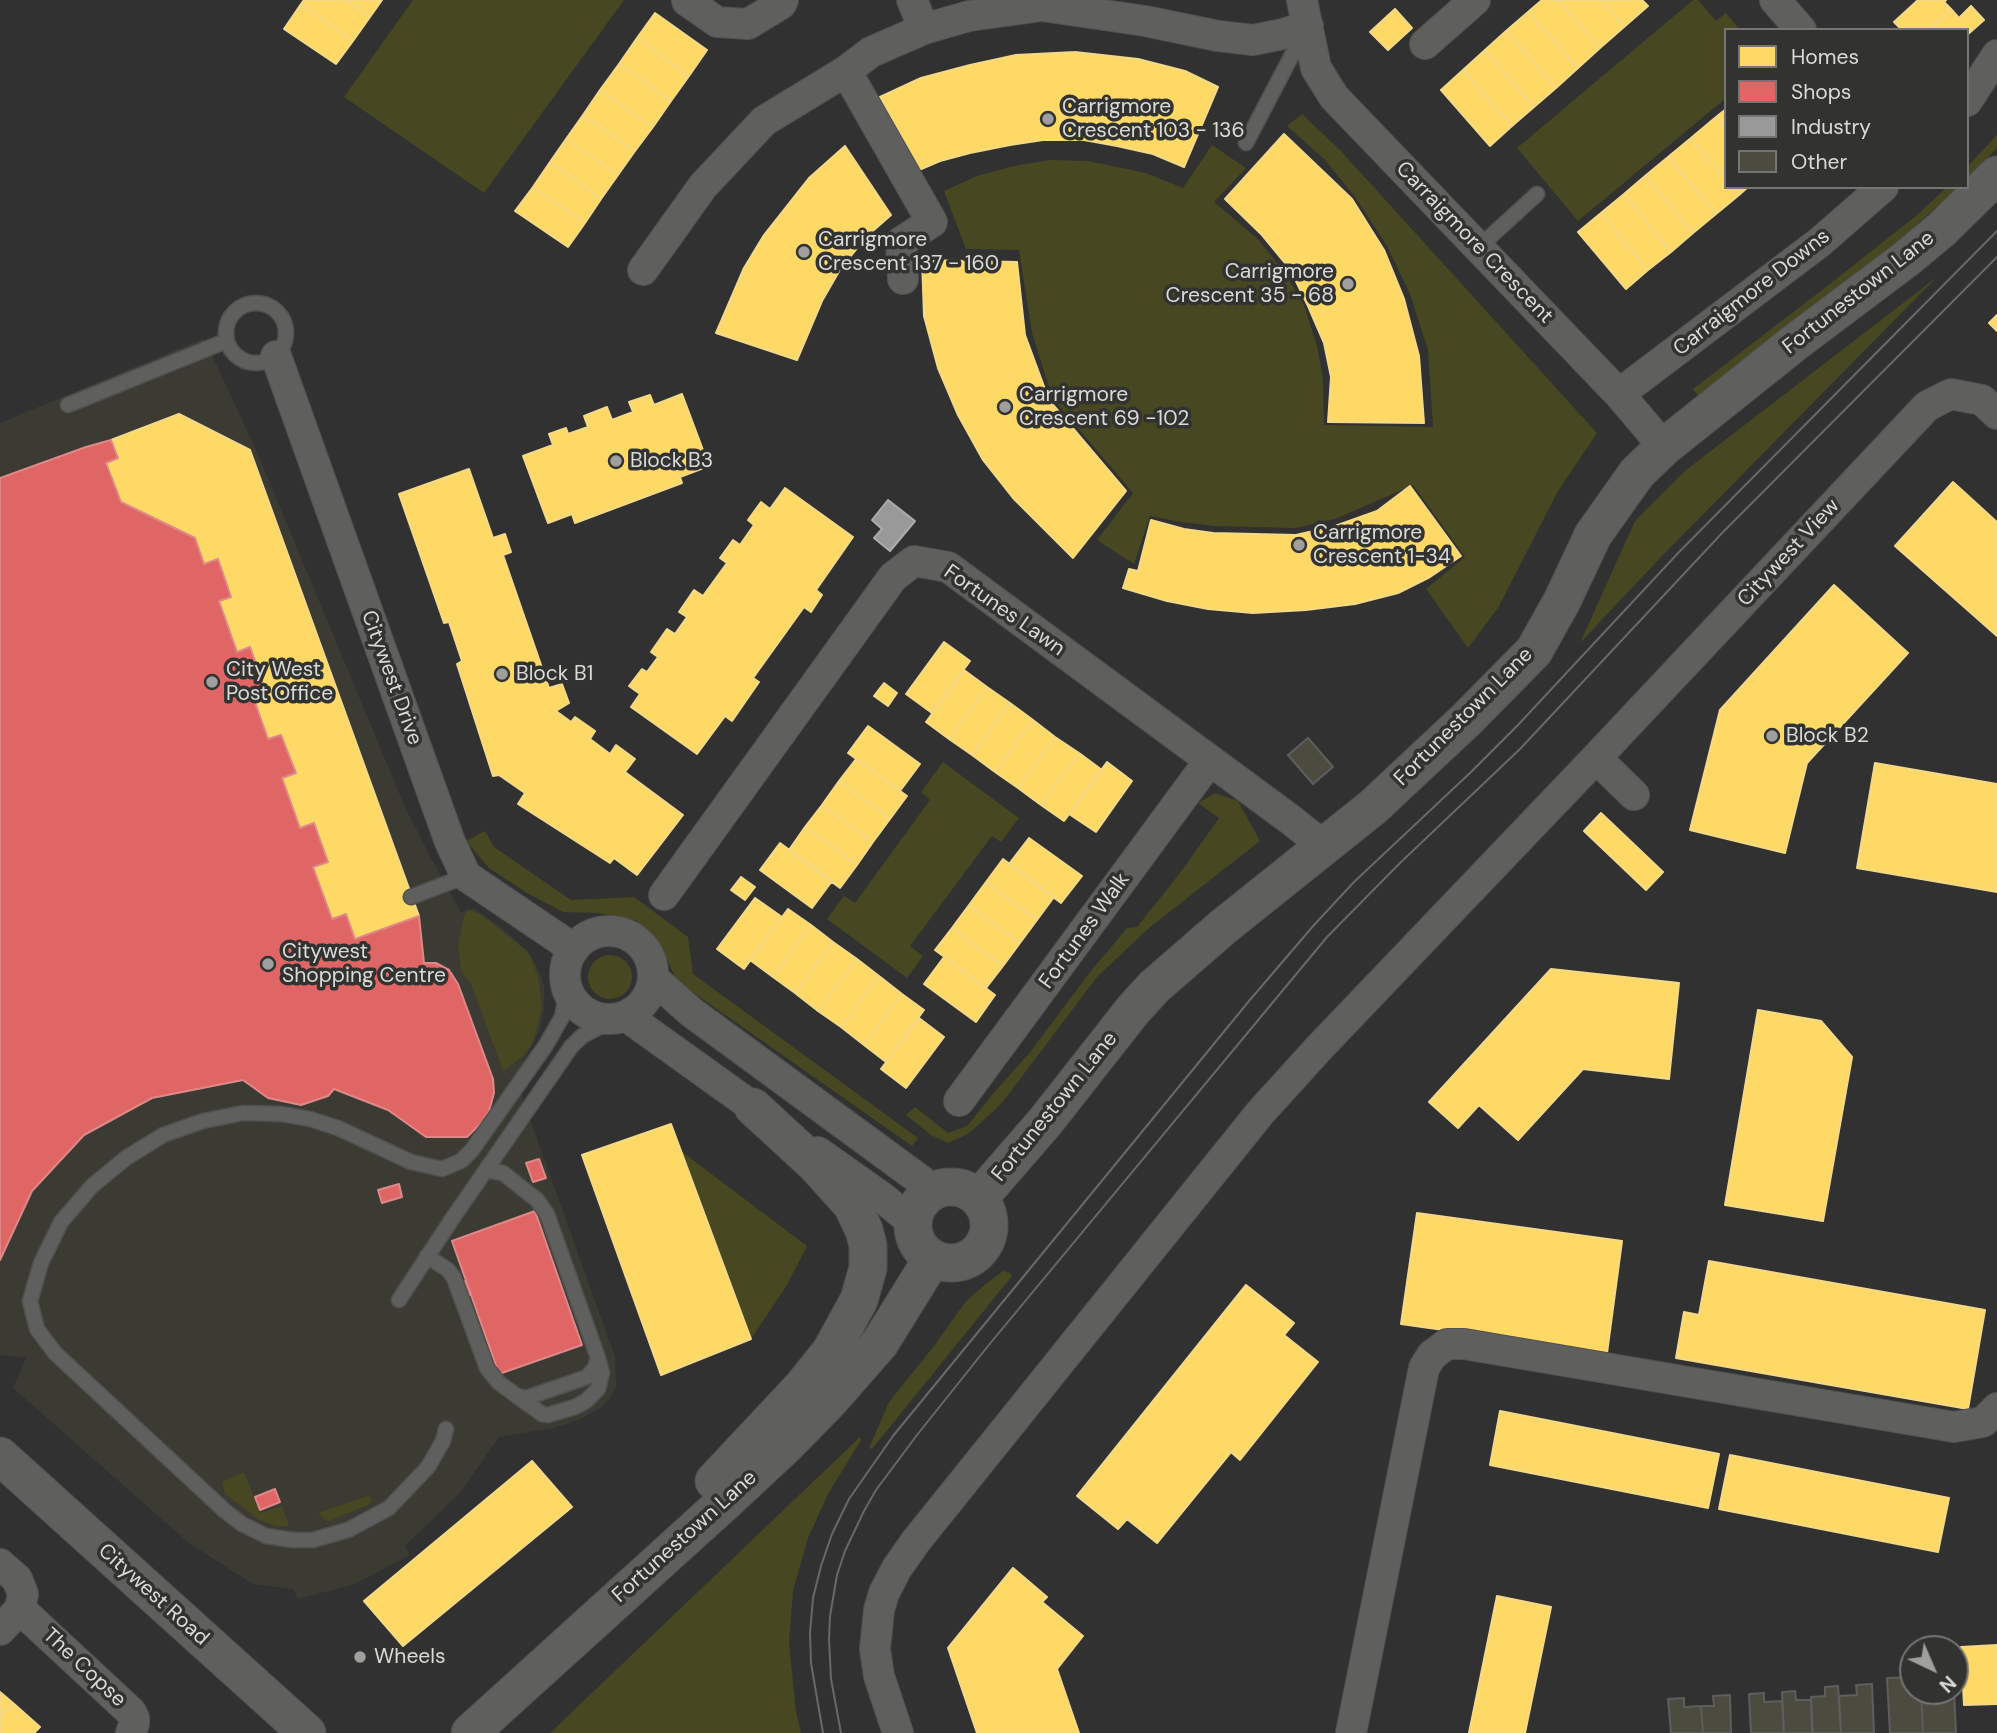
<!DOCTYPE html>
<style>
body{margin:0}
#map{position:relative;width:1997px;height:1733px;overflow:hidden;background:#313131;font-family:"DM Sans",sans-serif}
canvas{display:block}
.legend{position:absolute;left:1724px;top:28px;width:245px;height:161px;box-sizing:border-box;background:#323230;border:2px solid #757573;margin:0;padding:9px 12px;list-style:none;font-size:21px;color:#dadad8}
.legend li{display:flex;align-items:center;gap:14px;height:35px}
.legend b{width:35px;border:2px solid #757573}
.north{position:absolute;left:1899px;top:1635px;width:70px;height:70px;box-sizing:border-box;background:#323230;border:2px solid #757573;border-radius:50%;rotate:136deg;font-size:19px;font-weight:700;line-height:28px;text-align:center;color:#dadad8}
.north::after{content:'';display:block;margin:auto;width:24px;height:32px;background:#9f9f9e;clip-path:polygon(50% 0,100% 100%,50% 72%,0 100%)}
</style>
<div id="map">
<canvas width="1997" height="1733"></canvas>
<ul class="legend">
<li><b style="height:19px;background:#ffd966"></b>Homes</li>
<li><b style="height:19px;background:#e06666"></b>Shops</li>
<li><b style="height:19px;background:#999"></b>Industry</li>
<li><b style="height:19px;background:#4b4b3f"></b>Other</li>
</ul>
<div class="north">N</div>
</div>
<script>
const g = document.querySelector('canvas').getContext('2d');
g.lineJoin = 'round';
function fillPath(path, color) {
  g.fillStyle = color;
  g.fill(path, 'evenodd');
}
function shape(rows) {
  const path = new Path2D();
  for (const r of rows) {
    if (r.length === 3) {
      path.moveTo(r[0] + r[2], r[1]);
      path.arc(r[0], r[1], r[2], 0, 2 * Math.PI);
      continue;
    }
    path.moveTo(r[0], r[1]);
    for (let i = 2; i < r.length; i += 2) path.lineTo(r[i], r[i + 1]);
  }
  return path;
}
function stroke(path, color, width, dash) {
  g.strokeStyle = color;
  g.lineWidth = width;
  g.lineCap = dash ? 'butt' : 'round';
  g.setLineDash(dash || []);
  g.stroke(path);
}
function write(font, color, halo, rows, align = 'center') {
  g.font = font + ' "DM Sans",sans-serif';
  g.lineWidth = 7;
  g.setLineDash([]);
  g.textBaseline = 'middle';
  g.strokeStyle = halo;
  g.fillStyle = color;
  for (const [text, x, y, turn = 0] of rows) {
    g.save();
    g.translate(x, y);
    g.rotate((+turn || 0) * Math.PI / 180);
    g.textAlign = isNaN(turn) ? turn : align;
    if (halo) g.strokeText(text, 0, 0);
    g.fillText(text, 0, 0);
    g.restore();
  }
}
fillPath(shape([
 [204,338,257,452,405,807,428,852,461,913,468,909,476,910,506,931,531,955,540,973,544,986,544,1008,540,1029,523,1063,516,1080,615,1357,616,1387,610,1398,602,1407,581,1419,554,1428,499,1437,460,1493,405,1546,410,1555,355,1584,298,1599,293,1589,253,1584,189,1543,13,1388,26,1358,0,1355,0,423]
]), '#3b3b34');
fillPath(shape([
 [413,0,624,0,484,193,344,97],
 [1693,0,1698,0,1716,21,1726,13,1740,30,1726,30,1726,98,1578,221,1517,148],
 [1302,114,1340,150,1597,433,1558,491,1498,608,1468,648,1426,589,1465,557,1413,485,1335,519,1296,528,1214,526,1181,522,1150,516,1134,564,1097,540,1133,493,1053,399,1032,333,1019,250,966,249,944,191,977,176,1014,166,1050,160,1088,161,1146,173,1183,188,1212,145,1246,168,1214,202,1258,239,1285,273,1304,305,1317,346,1323,379,1324,425,1433,427,1428,350,1410,294,1387,246,1355,197,1325,160,1287,126],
 [1997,135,1997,148,1967,179,1967,167],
 [1947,187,1959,187,1890,248,1698,396,1693,389,1835,280,1917,215],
 [1937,277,1662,556,1580,643,1635,521,1686,470],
 [943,762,1019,818,1001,842,992,836,910,946,923,956,907,978,827,919,844,896,855,903,930,800,921,792],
 [1215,793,1238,801,1260,841,1149,928,1097,977,1005,1099,996,1109,968,1134,948,1143,931,1135,906,1115,915,1107,948,1133,967,1126,992,1095,1031,1051,1090,972,1127,928,1137,927,1180,873,1219,818,1198,803],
 [485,831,494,847,571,900,634,897,688,937,693,974,918,1138,912,1146,677,981,660,945,636,920,597,913,563,912,527,893,489,868,466,841],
 [469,910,480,914,528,952,538,976,542,1007,533,1042,523,1056,503,1071,472,986,461,970,458,945,464,916],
 [610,977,22],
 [681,1151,807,1246,787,1285,751,1339],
 [1003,1271,1010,1273,1012,1276,872,1449,869,1448,889,1402,934,1346,966,1301,987,1283],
 [860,1437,861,1440,828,1494,808,1538,793,1591,789,1643,796,1712,801,1733,550,1733],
 [244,1472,260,1513,282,1506,289,1526,276,1526,261,1521,225,1494,222,1482],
 [370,1495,372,1501,368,1505,329,1521,325,1520,318,1513]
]), '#474721');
const homes = shape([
 [304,0,346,0,370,17,353,41,301,4,304,0],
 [346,0,382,0,370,17,346,0],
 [1542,0,1558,0,1600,48,1578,68,1528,12,1542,0],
 [1558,0,1601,0,1624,27,1600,48,1558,0],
 [1601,0,1642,0,1648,6,1624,27,1601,0],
 [1918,0,1946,0,1944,2,1951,9,1929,30,1902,30,1894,22,1918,0],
 [301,4,353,41,336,64,284,29,301,4],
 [1971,6,1984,20,1967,35,1967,30,1929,30,1951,9,1959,18,1971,6],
 [1395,9,1412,28,1388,50,1370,32,1395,9],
 [1528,12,1578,68,1556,88,1506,31,1528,12],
 [655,13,707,50,689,76,637,38,655,13],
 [1506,31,1556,88,1534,107,1485,50,1506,31],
 [637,38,689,76,671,101,619,64,637,38],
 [1485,50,1534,107,1512,126,1463,70,1485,50],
 [1075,52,1138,59,1185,71,1218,87,1184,167,1153,154,1117,146,1084,140,1043,140,1010,145,970,153,940,161,919,170,880,97,921,78,970,65,1016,55,1075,52],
 [619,64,671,101,653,127,600,90,619,64],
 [1463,70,1512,126,1490,146,1441,90,1463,70],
 [600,90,653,127,635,151,583,115,600,90],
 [1726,109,1726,129,1716,117,1726,109],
 [583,115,635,151,618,175,566,139,583,115],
 [1716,117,1726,129,1726,179,1691,138,1716,117],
 [1284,134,1352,199,1384,250,1404,299,1419,356,1424,423,1328,422,1331,377,1324,343,1308,306,1290,269,1262,235,1225,199,1284,134],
 [1691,138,1726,179,1726,187,1733,187,1739,195,1716,214,1668,157,1691,138],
 [566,139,618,175,601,199,550,162,566,139],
 [845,146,891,215,866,237,841,268,822,301,797,360,716,333,744,268,764,235,809,178,845,146],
 [1668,157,1716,214,1693,233,1645,176,1668,157],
 [550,162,601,199,585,223,533,187,550,162],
 [1645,176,1693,233,1671,252,1624,194,1645,176],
 [533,187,585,223,568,247,515,211,533,187],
 [1733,187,1748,187,1739,195,1733,187],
 [1624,194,1671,252,1648,270,1601,213,1624,194],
 [1601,213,1648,270,1626,289,1578,232,1601,213],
 [922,260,1017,262,1025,335,1049,400,1126,491,1073,558,1013,498,983,460,958,415,938,368,924,316,922,260],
 [1997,315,1997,331,1989,323,1997,315],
 [682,394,709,466,680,477,682,483,575,523,572,514,548,523,523,456,553,445,549,434,566,428,568,434,588,427,584,416,607,407,612,420,633,412,629,402,650,395,654,405,682,394],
 [179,414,250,450,419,916,355,939,346,914,332,919,313,867,328,862,314,823,300,828,282,778,296,773,281,735,268,739,251,691,264,686,250,647,237,652,219,601,231,597,218,559,204,564,195,538,121,502,106,463,118,458,111,440,179,414],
 [469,469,493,538,505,534,511,552,503,555,549,688,562,684,569,703,556,711,571,722,575,717,595,731,590,739,610,754,616,745,635,759,625,772,683,815,637,875,614,858,610,863,518,804,525,793,499,775,493,776,457,664,462,661,449,622,444,623,399,494,469,469],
 [1953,482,1997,522,1997,636,1895,546,1953,482],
 [1410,486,1461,556,1430,577,1398,593,1355,604,1306,610,1253,613,1208,609,1167,601,1123,588,1129,569,1138,571,1151,520,1184,529,1213,533,1296,535,1335,526,1377,511,1410,486],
 [785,488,853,537,816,590,822,595,811,612,804,607,753,678,759,682,732,721,725,716,697,754,631,707,640,694,629,686,642,669,647,672,658,657,651,652,667,629,675,634,687,617,679,612,694,590,703,596,727,563,720,558,733,540,740,545,754,525,748,520,761,502,770,509,785,488],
 [1834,585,1908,653,1807,763,1785,853,1690,830,1720,710,1834,585],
 [944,642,970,661,932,713,906,694,944,642],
 [964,670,987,687,949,739,926,722,964,670],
 [884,683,897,693,888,706,874,696,884,683],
 [987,687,1010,703,972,755,949,739,987,687],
 [1010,703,1033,720,995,772,972,755,1010,703],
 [1033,720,1055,737,1018,788,995,772,1033,720],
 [868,726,920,764,900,791,848,753,868,726],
 [1055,737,1079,753,1041,805,1018,788,1055,737],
 [1079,753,1102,770,1064,821,1041,805,1079,753],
 [856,759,907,796,890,819,839,781,856,759],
 [1107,762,1132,781,1096,832,1069,814,1107,762],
 [1875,763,1997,784,1997,892,1857,868,1875,763],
 [839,781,890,819,873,842,822,805,839,781],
 [822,805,873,842,857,865,805,827,822,805],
 [1601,813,1663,872,1646,890,1584,831,1601,813],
 [805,827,857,865,840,888,789,850,805,827],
 [1029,838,1082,876,1061,903,1009,864,1029,838],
 [780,843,832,881,812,908,760,870,780,843],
 [1003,859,1054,897,1037,920,986,882,1003,859],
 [741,877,755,887,745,900,731,890,741,877],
 [986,882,1037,920,1020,943,969,905,986,882],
 [755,898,782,917,744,969,717,949,755,898],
 [969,905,1020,943,1003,966,952,928,969,905],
 [788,909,811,925,773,977,750,960,788,909],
 [811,925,833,942,795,993,773,977,811,925],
 [952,928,1003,966,986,988,935,950,952,928],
 [833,942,857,959,818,1011,795,993,833,942],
 [944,957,995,995,976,1022,924,984,944,957],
 [857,959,879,976,841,1027,818,1011,857,959],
 [1551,969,1679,983,1669,1079,1583,1069,1518,1140,1479,1105,1458,1128,1429,1102,1551,969],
 [879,976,902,994,864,1045,841,1027,879,976],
 [902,994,924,1010,886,1062,864,1045,902,994],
 [1758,1010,1821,1021,1852,1057,1823,1221,1725,1205,1758,1010],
 [919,1018,944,1037,906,1088,881,1069,919,1018],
 [671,1124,751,1339,661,1375,582,1155,671,1124],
 [1417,1213,1622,1241,1607,1353,1401,1324,1417,1213],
 [1709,1261,1985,1310,1968,1409,1676,1358,1684,1312,1699,1315,1709,1261],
 [1246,1285,1294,1323,1284,1335,1318,1362,1240,1460,1231,1452,1157,1543,1127,1519,1118,1529,1077,1496,1246,1285],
 [1500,1411,1719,1454,1708,1508,1490,1465,1500,1411],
 [1730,1455,1949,1498,1938,1552,1719,1509,1730,1455],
 [532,1461,572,1507,403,1646,364,1601,532,1461],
 [1013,1568,1047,1597,1042,1602,1083,1636,1057,1669,1079,1733,977,1733,948,1648,1013,1568],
 [1497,1596,1551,1607,1525,1733,1469,1733,1497,1596],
 [1997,1645,1997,1704,1964,1705,1961,1647,1997,1645],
 [0,1692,13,1703,0,1717,0,1692],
 [13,1703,40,1727,34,1733,0,1733,0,1717,13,1703]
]);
fillPath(homes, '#ffd966');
stroke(homes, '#f4d988', 2);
const shops = shape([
 [111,440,118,458,106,463,121,502,195,538,204,564,218,559,231,597,219,601,237,652,250,647,264,686,251,691,268,739,281,735,296,773,282,778,300,828,314,823,328,862,313,867,332,919,346,914,355,939,419,916,424,963,436,963,449,970,458,984,493,1079,494,1093,489,1111,482,1122,467,1137,426,1137,388,1110,334,1089,328,1096,301,1105,268,1098,243,1080,152,1098,84,1135,32,1191,0,1260,0,478,86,447,111,440],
 [539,1159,546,1178,533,1182,526,1163,539,1159],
 [399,1184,402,1197,382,1203,378,1190,399,1184],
 [535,1211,582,1345,499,1374,452,1241,535,1211],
 [466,1281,471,1294,462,1298,457,1284,466,1281],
 [275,1489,280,1502,260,1510,255,1497,275,1489]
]);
fillPath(shops, '#e06666');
stroke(shops, '#de8988', 2);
const industry = shape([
 [888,500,915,521,890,551,874,538,882,529,872,520,888,500]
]);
fillPath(industry, '#999');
stroke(industry, '#acacac', 2);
const building = shape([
 [1308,738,1333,767,1313,784,1288,755,1308,738],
 [1913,1677,1913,1691,1921,1691,1923,1733,1890,1733,1887,1678,1913,1677],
 [1872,1684,1874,1733,1841,1733,1839,1696,1857,1695,1856,1685,1872,1684],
 [1838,1686,1841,1733,1813,1733,1811,1697,1825,1696,1825,1687,1838,1686],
 [1795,1691,1796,1700,1811,1700,1812,1733,1784,1733,1782,1692,1795,1691],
 [1921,1691,1954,1691,1956,1733,1923,1733,1921,1691],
 [1764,1693,1764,1702,1782,1701,1784,1733,1751,1733,1749,1694,1764,1693],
 [1730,1695,1731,1733,1703,1733,1701,1706,1714,1706,1713,1696,1730,1695],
 [1684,1698,1684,1707,1701,1706,1703,1733,1671,1733,1668,1699,1684,1698]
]);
fillPath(building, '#4b4b3f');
stroke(building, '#5e5e5e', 2);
const service = shape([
 [1246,143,1304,32],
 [1479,247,1537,194],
 [256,333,30],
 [68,405,226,341],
 [411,897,466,876],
 [427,1256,448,1270,454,1278,487,1368,498,1382,517,1396,526,1398,587,1377,595,1368,598,1358,547,1214,537,1200,503,1173,491,1171,487,1168],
 [399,1300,452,1219,571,1047,582,1036,613,1020],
 [517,1396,542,1414,548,1415,575,1407,586,1401,598,1389,602,1373,598,1358],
 [446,1429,443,1441,428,1467,389,1508,348,1530,313,1540,293,1540,266,1536,242,1524,225,1511,55,1353,37,1329,30,1301,41,1263,61,1222,92,1186,126,1158,163,1135,203,1121,243,1113,282,1114,310,1119,338,1128,411,1162,442,1169,461,1161,472,1150,546,1045,562,1017,567,991]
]);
const minor = shape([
 [912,0,924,29],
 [1302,0,1316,68,1334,97,1619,394,1664,447],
 [1775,0,1801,30],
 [687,1,717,22,748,24,781,4,783,0],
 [1425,44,1475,0],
 [846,71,932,222,901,242,903,279],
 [1967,101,1997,55],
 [643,270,703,186,764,121,846,71,871,52,924,29,969,16,1042,6,1145,21,1218,36,1253,40,1283,34,1308,26],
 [276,356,450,842,466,876,574,949],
 [1619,394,1820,242,1883,187],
 [1596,758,1634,795],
 [664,895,893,577,914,561,948,567,1291,820,1325,847],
 [609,975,44],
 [654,979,691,1012,934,1190],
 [626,1016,771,1120],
 [959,1101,1210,760],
 [818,1152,883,1198,913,1223],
 [0,1564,17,1579,23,1594,20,1609,0,1630],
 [20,1609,131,1712,134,1718,134,1724,131,1733],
 [898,1733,879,1676,875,1649,879,1610,884,1593,897,1568,916,1541,1260,1113,1319,1048,1596,758,1927,406,1951,394,1982,400,1997,414],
 [1351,1733,1424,1368,1432,1355,1447,1344,1464,1344,1954,1427,1983,1422,1997,1408]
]);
const tertiary = shape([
 [951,1225,38],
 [979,1198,1045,1122,1133,1010,1154,987,1223,927,1373,807,1467,719,1534,651,1562,601,1593,535,1637,473,1664,447,1793,344,1906,259,1942,229,1997,175],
 [0,1456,307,1733],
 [714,1481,803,1386,831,1351,859,1300,868,1268,868,1245,864,1230,852,1205,816,1165,753,1107],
 [470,1733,727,1500,785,1446,831,1399,880,1343,932,1259]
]);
stroke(service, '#50504f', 17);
stroke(minor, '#50504f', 32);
stroke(tertiary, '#50504f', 39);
stroke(service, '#5f5f5e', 14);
stroke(minor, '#5f5f5e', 30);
stroke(tertiary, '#5f5f5e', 37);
stroke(shape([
 [823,1733,811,1663,810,1633,813,1598,821,1566,832,1534,849,1499,893,1436,1249,1001,1314,925,1354,882,1471,772,1517,726,1680,551,1997,231],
 [841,1733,831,1679,829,1639,830,1616,837,1575,845,1551,864,1511,876,1490,917,1435,988,1346,1327,937,1400,863,1520,749,1724,531,1997,257]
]), '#686868', 2);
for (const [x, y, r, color] of [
 [1048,119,7,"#9f9f9e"],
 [804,252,7,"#9f9f9e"],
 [1348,284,7,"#9f9f9e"],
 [1005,407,7,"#9f9f9e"],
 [616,461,7,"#9f9f9e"],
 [1299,545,7,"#9f9f9e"],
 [502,674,7,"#9f9f9e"],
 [212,682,7,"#9f9f9e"],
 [1772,736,7,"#9f9f9e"],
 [268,964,7,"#9f9f9e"],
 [360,1657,7,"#9f9f9e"]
]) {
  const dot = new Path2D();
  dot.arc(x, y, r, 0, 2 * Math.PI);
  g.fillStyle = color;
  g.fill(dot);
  stroke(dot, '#323230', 2.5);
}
write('21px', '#dadad8', '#323230', [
 ["Carrigmore",1062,107],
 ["Crescent 103 - 136",1062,131],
 ["Carrigmore",818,240],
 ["Crescent 137 - 160",818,264],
 ["Carrigmore",1334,272,"right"],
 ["Crescent 35 - 68",1334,296,"right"],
 ["Carrigmore",1019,395],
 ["Crescent 69 -102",1019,419],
 ["Block B3",630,461],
 ["Carrigmore",1313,533],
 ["Crescent 1-34",1313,557],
 ["City West",226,670],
 ["Post Office",226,694],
 ["Block B1",516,674],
 ["Block B2",1786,736],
 ["Citywest",282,952],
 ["Shopping Centre",282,976],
 ["Wheels",374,1657]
], 'left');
write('21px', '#dadad8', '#323230', [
 ["Carraigmore Crescent",1474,243,46],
 ["Carraigmore Downs",1752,293,-38],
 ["Fortunestown Lane",1859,293,-38],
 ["Citywest View",1789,553,-47],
 ["Fortunes Lawn",1004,611,35],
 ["Citywest Drive",391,678,70],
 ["Fortunestown Lane",1464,717,-45],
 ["Fortunes Walk",1085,931,-54],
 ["Fortunestown Lane",1055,1107,-51],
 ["Fortunestown Lane",685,1537,-42],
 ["Citywest Road",153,1595,42],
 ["The Copse",84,1668,43]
]);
</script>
